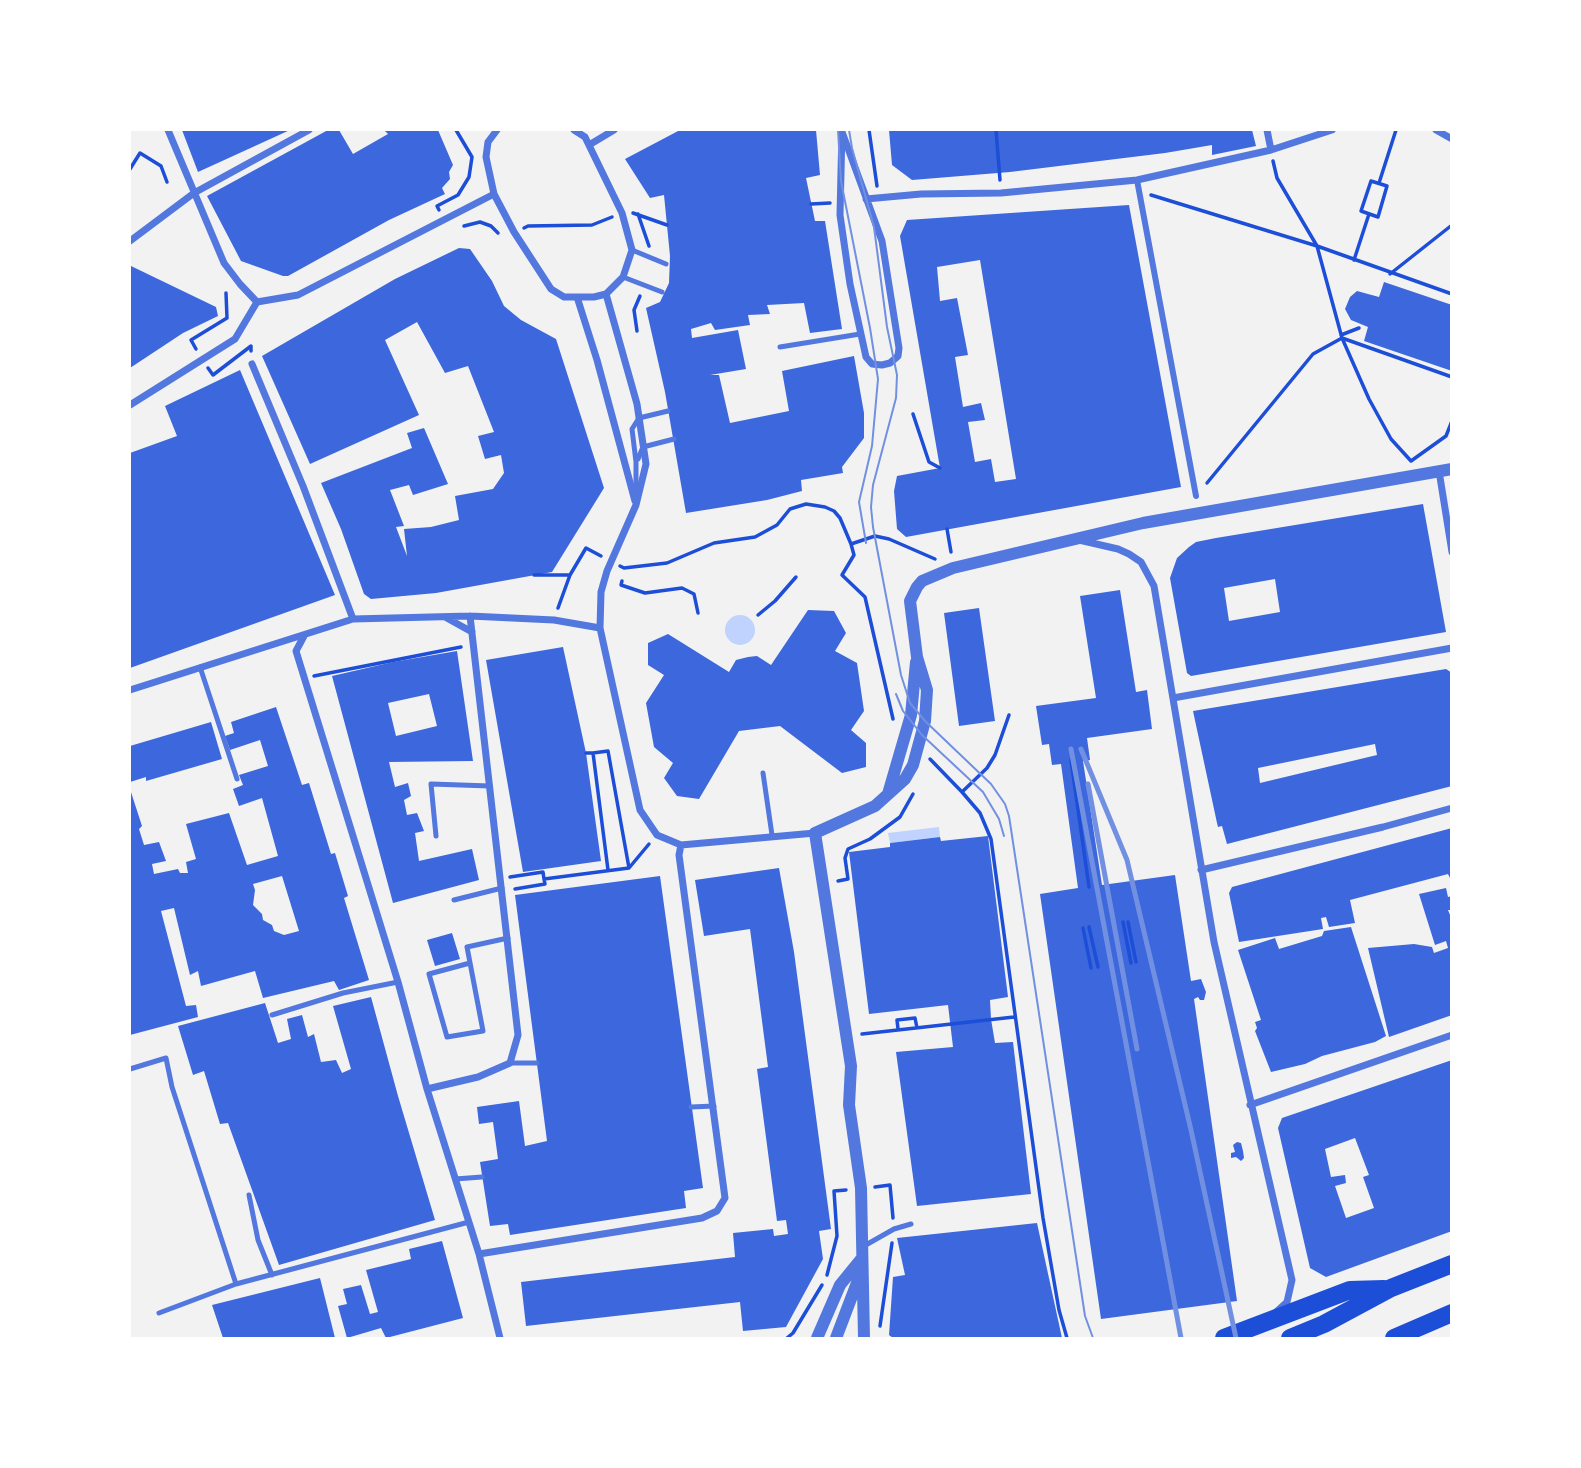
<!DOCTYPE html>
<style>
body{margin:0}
#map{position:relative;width:1581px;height:1468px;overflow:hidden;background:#f2f2f2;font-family:Rubik,sans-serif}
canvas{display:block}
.frame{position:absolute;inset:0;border:131px solid #fff;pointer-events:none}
</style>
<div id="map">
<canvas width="1581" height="1468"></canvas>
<div class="frame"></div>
</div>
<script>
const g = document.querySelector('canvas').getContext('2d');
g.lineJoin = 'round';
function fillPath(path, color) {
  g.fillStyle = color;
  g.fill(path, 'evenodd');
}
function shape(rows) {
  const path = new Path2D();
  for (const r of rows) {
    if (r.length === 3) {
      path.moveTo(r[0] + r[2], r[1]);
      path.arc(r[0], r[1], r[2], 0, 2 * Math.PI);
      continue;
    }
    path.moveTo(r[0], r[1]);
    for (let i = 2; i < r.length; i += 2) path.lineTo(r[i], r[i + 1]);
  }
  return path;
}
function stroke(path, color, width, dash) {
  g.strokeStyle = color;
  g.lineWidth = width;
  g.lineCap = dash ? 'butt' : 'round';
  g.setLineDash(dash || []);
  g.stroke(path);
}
fillPath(shape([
 [740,630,15],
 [939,827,940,837,890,843,888,833]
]), '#bfd3fe');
fillPath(shape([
 [182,130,290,130,198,172],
 [328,130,339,130,353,154,388,134,384,130,438,130,453,165,449,172,450,179,442,188,445,194,389,220,288,276,283,276,241,261,207,196],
 [680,130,816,130,820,175,806,178,815,221,825,221,842,329,810,333,804,303,767,305,770,314,748,315,750,325,715,330,711,323,691,329,692,338,738,330,746,369,710,375,719,375,730,423,789,411,782,371,854,356,864,413,864,438,842,467,843,473,801,480,802,491,767,500,686,513,665,392,646,308,660,302,669,283,670,256,664,195,650,198,625,159],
 [889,130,1252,130,1256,146,1212,155,1212,145,1165,153,1010,172,912,180,892,165],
 [1129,205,1181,487,906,537,897,529,894,491,897,476,940,468,900,236,907,220],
 [980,260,1016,479,995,482,991,459,975,462,968,422,985,420,981,403,963,407,955,357,968,355,957,298,940,301,937,267],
 [459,248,470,249,492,281,504,306,521,320,556,339,604,488,552,572,436,593,371,599,364,594,341,529,321,483,412,448,407,433,424,428,448,484,413,495,409,485,390,490,404,526,396,527,407,556,404,529,431,527,459,520,455,496,493,489,504,473,501,455,485,459,478,436,494,432,468,366,445,373,417,322,385,340,419,415,310,464,262,356,395,279],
 [131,266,216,307,218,316,183,333,130,368],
 [1384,282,1452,305,1452,371,1364,341,1368,327,1351,320,1345,309,1350,297,1357,291,1379,297],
 [240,370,335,595,130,668,130,453,177,436,165,406],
 [1423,504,1446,632,1191,676,1187,673,1170,578,1177,558,1189,547,1196,542,1216,538],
 [1275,579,1280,612,1229,621,1224,588],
 [1120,590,1136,692,1147,690,1152,729,1087,738,1090,760,1083,761,1102,885,1175,875,1191,981,1201,979,1206,992,1204,1000,1200,1000,1198,997,1194,999,1237,1301,1101,1319,1040,894,1078,888,1061,764,1052,765,1049,744,1042,745,1036,706,1096,698,1080,596],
 [979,608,995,721,959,726,944,613],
 [808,610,834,611,846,633,835,651,857,663,864,711,851,730,866,743,866,767,842,773,780,726,739,731,699,799,677,796,664,778,673,763,654,747,646,703,664,675,648,665,648,643,668,634,729,672,736,660,748,657,757,656,771,665],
 [563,647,586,753,601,861,523,872,486,660],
 [457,651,473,761,389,762,395,787,408,783,411,796,404,800,407,815,417,813,424,831,415,833,419,861,472,849,479,880,393,903,332,676,393,662],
 [429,694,437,726,396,736,388,703],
 [1446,669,1452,673,1452,786,1227,844,1222,826,1218,827,1217,823,1193,711],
 [1375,744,1377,755,1260,783,1258,768],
 [276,707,302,785,309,783,331,854,335,853,348,896,344,898,369,980,339,990,334,981,263,998,255,971,201,986,198,971,190,975,174,908,161,911,186,1006,196,1005,198,1017,130,1035,130,789,142,826,139,829,144,845,159,842,166,861,152,864,154,874,178,869,180,873,188,873,186,862,196,859,186,824,229,813,247,865,278,856,262,798,239,806,233,789,243,785,239,775,268,766,260,740,230,750,225,736,234,733,231,722],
 [282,876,299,931,284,935,274,931,272,925,263,920,262,914,253,905,255,890,253,884],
 [211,722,222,759,146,781,146,777,130,782,130,746],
 [1452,828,1452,882,1448,874,1350,900,1355,923,1329,927,1326,917,1321,918,1323,929,1239,942,1229,893,1232,887],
 [988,836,1008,997,990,1000,991,1019,995,1043,1013,1042,1031,1194,917,1206,896,1052,953,1047,948,1005,869,1014,849,852,890,847,890,843,940,837,941,841],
 [779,868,794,952,831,1229,819,1231,823,1259,786,1327,743,1331,740,1302,526,1326,521,1282,735,1257,733,1233,773,1229,774,1236,788,1234,786,1220,777,1221,757,1069,768,1067,750,929,704,936,695,880],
 [660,876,703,1188,684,1191,686,1208,510,1235,508,1224,490,1226,480,1162,498,1159,493,1122,479,1124,477,1107,519,1101,525,1146,547,1141,515,895],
 [1446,888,1448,897,1452,896,1452,910,1448,910,1452,920,1452,1015,1389,1037,1368,948,1414,944,1432,947,1434,953,1448,948,1446,941,1435,945,1419,894],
 [1351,927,1386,1036,1375,1042,1322,1056,1305,1064,1271,1072,1255,1031,1257,1028,1255,1022,1261,1020,1238,950,1275,938,1279,949,1322,936,1324,931],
 [452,933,460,959,435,966,427,940],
 [371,997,398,1096,435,1220,279,1265,228,1123,220,1124,204,1071,193,1075,178,1026,265,1003,278,1043,291,1039,287,1019,302,1015,308,1037,314,1034,321,1062,336,1060,342,1073,351,1069,333,1006],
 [1452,1060,1452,1231,1326,1277,1310,1268,1278,1128,1282,1118],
 [1355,1138,1369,1175,1363,1177,1374,1208,1346,1218,1335,1186,1346,1183,1345,1175,1331,1177,1325,1149],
 [1237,1142,1241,1143,1243,1151,1244,1158,1241,1161,1236,1157,1231,1158,1231,1153,1235,1152,1233,1145],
 [1037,1223,1062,1338,893,1338,889,1335,893,1277,905,1275,897,1238],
 [442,1241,463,1318,386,1338,381,1328,347,1338,338,1306,347,1304,343,1289,361,1285,370,1314,378,1312,366,1270,411,1259,409,1249],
 [320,1278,335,1338,223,1338,212,1305]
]), '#3d67dc');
stroke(shape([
 [869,130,877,186],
 [996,130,1000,180],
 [1273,161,1277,178,1317,246,1342,338,1369,399,1391,439,1411,461,1446,436,1452,421],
 [130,169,140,153,161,166,167,182],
 [1371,181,1387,186,1378,217,1361,211,1371,181],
 [1379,183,1396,130],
 [1151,195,1317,246,1452,294],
 [811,204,830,203],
 [439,210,437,206,458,195,469,177,472,157,456,130],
 [633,213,667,225],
 [638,214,649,246],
 [464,226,480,222,491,226,498,233],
 [524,228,528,226,592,225,612,217],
 [1354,260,1369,214],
 [1390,274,1452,225],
 [637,331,634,310,640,296],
 [1341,335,1359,328],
 [196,349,191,340,227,318,226,293],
 [208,368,213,375,251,346,251,351],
 [913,414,929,462,940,468],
 [1207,483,1313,354,1342,338,1452,377],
 [947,529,951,552],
 [851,544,854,555,842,575,865,597,893,719],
 [620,566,624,568,667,563,714,543,755,537,777,525,790,509,806,504,825,507,834,511,840,518,851,544,875,536,889,539,935,559],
 [534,575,570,575],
 [622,581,621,585,645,593,682,588,694,594,698,613],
 [558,608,570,575,586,548,601,556],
 [758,615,775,601,796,577],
 [314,676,461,647],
 [586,753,593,753,608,870],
 [593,753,608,751,629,868],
 [930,759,962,792,987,768,995,755,1009,715],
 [1071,760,1089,887],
 [962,792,980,813,991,839,1043,1218,1059,1310,1067,1338],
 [510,877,543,872,544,879],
 [838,881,848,879,845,858,848,849,870,839,900,817,913,794],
 [515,889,545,884,544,879,629,868,649,844],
 [1123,922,1131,963],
 [1128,922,1136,962],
 [1089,927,1098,967],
 [1083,928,1091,968],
 [898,1029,897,1020,915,1018,917,1028],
 [862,1034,1014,1017],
 [875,1187,890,1185,893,1218],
 [827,1275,837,1236,834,1191,846,1190],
 [880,1326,892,1243],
 [787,1338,793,1333,822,1285]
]), '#1d4ed8', 3.5);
stroke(shape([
 [632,250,666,264],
 [623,277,662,292],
 [780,347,860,334],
 [638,459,643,447,674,439],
 [636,495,636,462,632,429,639,418,668,411],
 [200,667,237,779],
 [763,773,772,835],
 [436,836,431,784,490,786],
 [454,900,502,888],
 [470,963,429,974,447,1037,483,1031,467,947,508,938],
 [272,1015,343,993,398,982],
 [510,1063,537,1063],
 [130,1069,166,1058,172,1087,236,1284],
 [691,1107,714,1106],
 [455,1179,482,1177],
 [249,1195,258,1240,272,1275],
 [864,1246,894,1229,911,1224],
 [159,1313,236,1284,469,1222]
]), '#5277de', 5);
stroke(shape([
 [1137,180,1196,496]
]), '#5277de', 6);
stroke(shape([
 [168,130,224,263,240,284,257,302],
 [497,130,488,142,486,157,494,194,514,232,551,289,564,297,594,297,606,294,623,277,632,250,622,213,585,137,574,130],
 [842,130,840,215,850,284,866,357,872,364,882,365,890,363,898,356,899,348,882,241,842,132],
 [1267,130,1271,150],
 [1436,130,1452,139],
 [589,145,614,130],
 [866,199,921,194,1001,193,1137,180,1271,150,1332,130],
 [130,241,194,193,309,130],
 [606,294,637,404,646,464,636,505,607,571,601,592,600,628,640,810,657,835,681,845,815,833],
 [577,297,597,360,635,501],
 [257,302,298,295,494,194],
 [252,364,303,486,353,619],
 [130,405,235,339,257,302],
 [1439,471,1452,552],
 [1079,540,1118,549,1129,554,1141,562,1154,586,1214,942,1292,1280,1287,1302,1276,1312],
 [445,617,472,632],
 [304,636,296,651,398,982,427,1089,479,1254,500,1338],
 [130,690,353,619,470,616,554,620,600,628],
 [1173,698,1452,648],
 [1201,870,1383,827,1452,808],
 [427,1089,478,1077,510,1063,518,1035,470,616],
 [1250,1105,1452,1035],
 [479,1254,702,1218,717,1211,725,1198,679,855,681,845]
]), '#5277de', 7);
stroke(shape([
 [888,794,911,715,916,662],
 [817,1338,840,1285,862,1258],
 [836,1338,860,1275],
 [864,1338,861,1188,849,1105,851,1066,815,833,875,806,905,779,913,765,925,721,927,690,917,657,910,601,917,587,922,581,953,568,1143,523,1452,469]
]), '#5277de', 12);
stroke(shape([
 [1224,1338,1350,1290,1384,1289],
 [1290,1338,1324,1324,1391,1288,1452,1264],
 [1394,1338,1452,1313]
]), '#1d4ed8', 18);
stroke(shape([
 [838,130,841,181,870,328,878,379,872,446,859,502,866,543],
 [849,130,852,148,874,227,887,327,897,375,896,398,873,485,871,507,873,527,901,675,910,703,925,721,991,784,1005,804,1009,816,1085,1316,1093,1338],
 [896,694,903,711,922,735,983,792,999,819,1004,836]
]), '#7290e2', 2);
stroke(shape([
 [1071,749,1181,1338],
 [1081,749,1127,860,1191,1130,1236,1338],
 [1088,784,1137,1049]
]), '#7290e2', 5);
</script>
